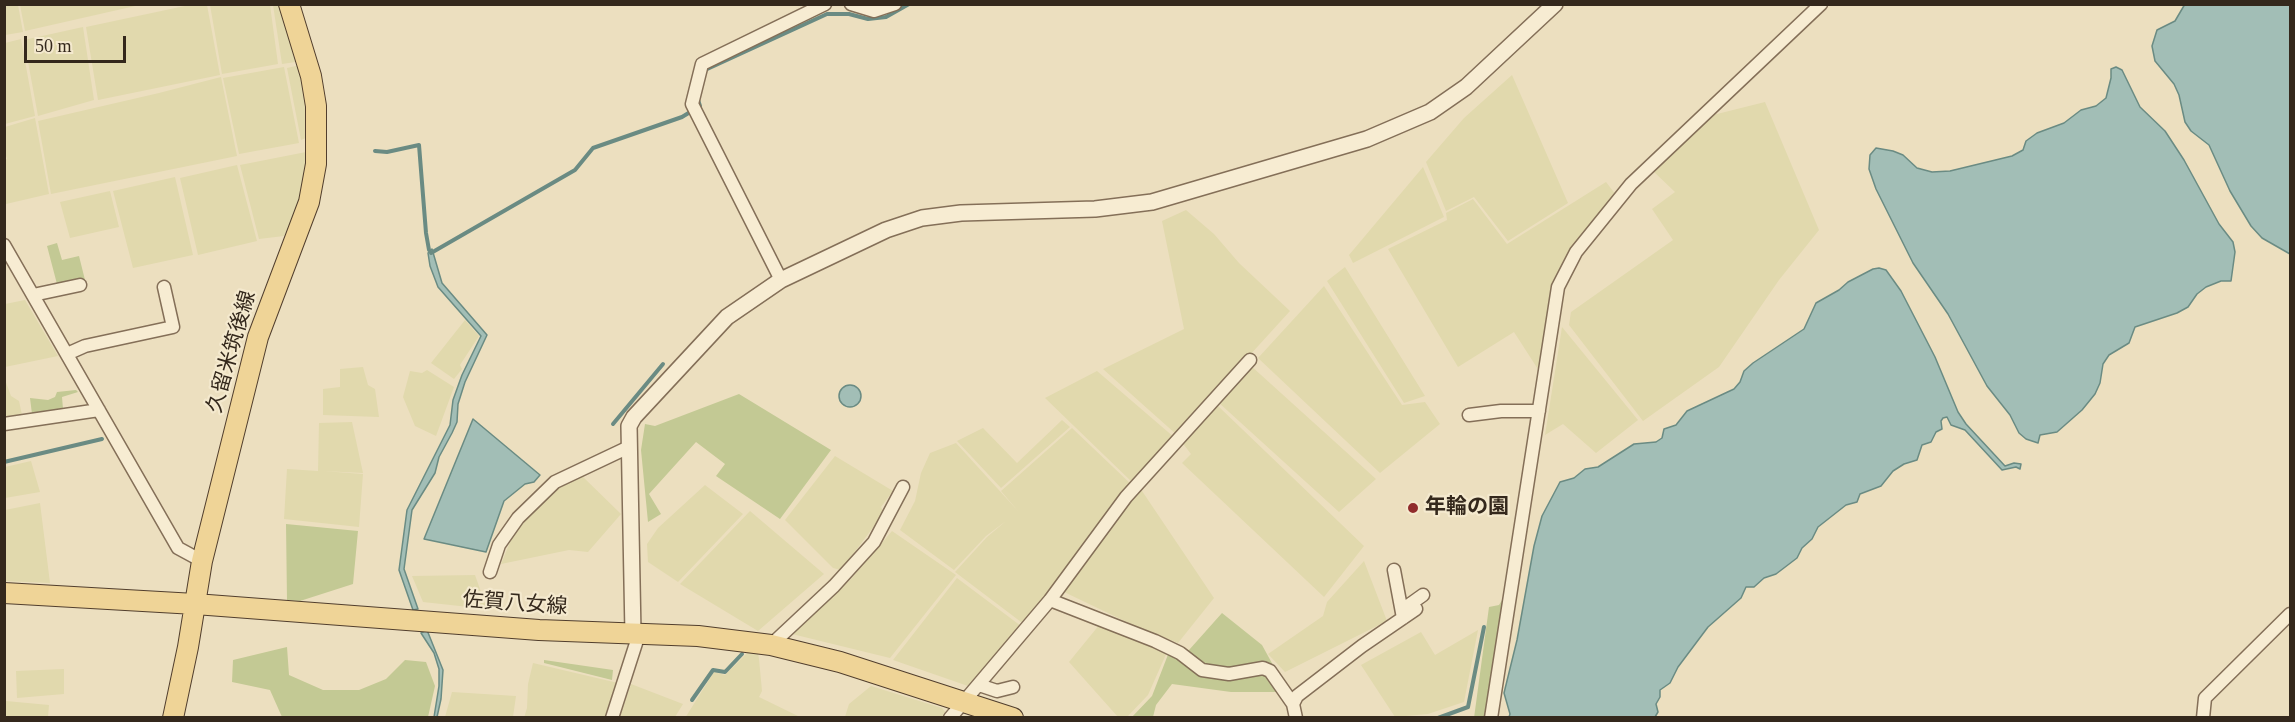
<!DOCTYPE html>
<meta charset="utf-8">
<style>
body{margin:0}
#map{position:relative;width:2295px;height:722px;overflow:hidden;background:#ecdfbf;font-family:"Times New Roman",serif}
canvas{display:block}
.frame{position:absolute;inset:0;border:6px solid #34281c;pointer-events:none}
.scale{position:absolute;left:24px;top:36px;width:102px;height:27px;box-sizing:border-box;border:3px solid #34281c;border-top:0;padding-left:8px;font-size:18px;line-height:21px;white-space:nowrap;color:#34281c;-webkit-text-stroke:4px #f4e9ce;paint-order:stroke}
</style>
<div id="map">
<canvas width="2295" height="722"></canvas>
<div class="frame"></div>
<div class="scale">50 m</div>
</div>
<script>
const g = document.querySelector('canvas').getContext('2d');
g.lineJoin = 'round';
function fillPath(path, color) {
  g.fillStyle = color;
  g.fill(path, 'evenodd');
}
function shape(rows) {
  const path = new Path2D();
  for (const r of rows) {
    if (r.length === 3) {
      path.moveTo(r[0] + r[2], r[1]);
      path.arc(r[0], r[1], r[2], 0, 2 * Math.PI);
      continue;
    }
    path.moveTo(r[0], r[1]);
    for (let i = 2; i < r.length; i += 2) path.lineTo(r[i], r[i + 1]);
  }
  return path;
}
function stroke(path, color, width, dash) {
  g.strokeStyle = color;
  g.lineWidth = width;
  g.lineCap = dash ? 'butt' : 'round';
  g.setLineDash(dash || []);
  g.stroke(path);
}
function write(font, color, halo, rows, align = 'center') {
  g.font = font + ' "Times New Roman","Noto Sans JP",serif';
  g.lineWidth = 4.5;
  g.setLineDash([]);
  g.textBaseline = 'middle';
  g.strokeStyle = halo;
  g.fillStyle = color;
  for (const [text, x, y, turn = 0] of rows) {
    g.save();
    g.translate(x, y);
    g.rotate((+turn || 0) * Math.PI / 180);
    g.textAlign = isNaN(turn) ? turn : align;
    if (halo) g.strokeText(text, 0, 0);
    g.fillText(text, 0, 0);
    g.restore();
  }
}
fillPath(shape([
 [5,4,18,5,23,32,5,35],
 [144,4,25,31,20,5,20,4],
 [194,4,207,5,220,75,98,100,86,27],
 [210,5,270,5,278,64,222,74],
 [273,5,284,5,302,61,282,64],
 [83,27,94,100,38,116,24,40],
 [21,39,35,116,5,124,5,43],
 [300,65,307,87,308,137,301,140,287,68],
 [284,67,299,143,239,154,223,78],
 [1512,75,1568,203,1508,241,1474,197,1446,211,1426,162,1464,118],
 [221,77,237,156,51,194,38,121,159,93],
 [1765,102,1819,230,1779,280,1719,367,1643,421,1569,325,1571,312,1673,240,1652,209,1675,192,1653,171,1713,115],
 [35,118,49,194,6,204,4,160,7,159,5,153,5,127],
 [306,152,304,178,297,208,284,236,259,239,240,165],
 [237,165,257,241,198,255,180,178],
 [1423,167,1444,217,1353,263,1349,255],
 [175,177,193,255,133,268,113,191],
 [1606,182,1616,195,1565,269,1549,300,1543,377,1514,332,1458,367,1388,249,1447,220,1446,213,1473,199,1507,244],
 [110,191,119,227,70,238,60,202],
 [1186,210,1214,234,1239,263,1290,311,1177,435,1103,369,1184,329,1162,221],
 [1345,267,1425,396,1404,403,1327,281],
 [1324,286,1402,405,1425,402,1440,424,1380,473,1258,358],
 [25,300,58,356,5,367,5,304],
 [465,320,479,336,460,365,462,369,454,379,431,363],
 [1562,327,1638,420,1596,453,1563,424,1545,435],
 [1250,365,1376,479,1339,512,1218,402],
 [363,367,368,385,375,389,379,417,323,415,323,389,340,387,340,369],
 [427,370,454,387,436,436,415,426,403,397,410,371,422,373],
 [1097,371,1175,438,1134,484,1045,398],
 [4,377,11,396,19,401,22,415,5,417],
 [1217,405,1364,546,1324,597,1182,463,1191,454,1181,441],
 [1062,420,1070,427,1001,488,957,441,983,428,1017,463],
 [352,422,363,473,323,471,363,474,359,527,284,519,287,469,318,471,319,423],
 [1072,428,1133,486,1025,625,955,572,987,537,1006,521,986,536,954,570,900,530,915,501,921,473,930,453,956,443,1018,511,1001,491],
 [835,456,893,491,881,507,884,513,841,570,833,568,785,520],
 [31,461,40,492,5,498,5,467],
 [580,474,621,514,588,552,569,550,501,564,513,535,554,489],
 [705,485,743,514,678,582,648,562,647,544,658,528],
 [1140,488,1214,598,1178,643,1133,625,1062,591],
 [40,503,50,583,5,581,5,510],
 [750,511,824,574,758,631,680,584],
 [892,531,956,575,890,658,792,634,851,579],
 [1364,561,1387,621,1285,672,1268,654,1323,616,1327,602],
 [475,575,487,609,423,602,412,576],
 [957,578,1021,626,968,686,893,660],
 [1100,624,1167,652,1148,695,1127,717,1118,717,1069,662],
 [1478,630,1464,702,1428,714,1395,717,1361,665,1421,632,1435,655],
 [749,651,758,653,759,659,762,691,759,697,800,717,685,718,714,672,725,675],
 [533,663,618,683,605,717,524,718,527,708,528,684],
 [64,669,64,694,17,698,16,671],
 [631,684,683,704,675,717,620,717],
 [871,686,942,708,946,713,942,718,845,717,849,704],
 [452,692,516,696,513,717,445,717],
 [6,701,49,705,48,717,6,717]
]), '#e1d9ad');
fillPath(shape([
 [57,243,62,260,79,256,85,280,57,284,47,246],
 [76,390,78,392,62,397,63,409,32,414,30,398,48,400,55,397,57,392],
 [739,394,831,450,780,519,716,476,725,464,696,442,649,494,661,514,648,522,641,450,645,424,655,426],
 [286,524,358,531,353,584,300,601,287,600],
 [1504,597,1487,717,1474,718,1489,607,1499,605],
 [1222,613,1262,645,1279,676,1278,692,1231,692,1172,684,1156,705,1153,717,1131,718,1152,696,1169,652,1189,650],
 [287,647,289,675,323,690,359,690,386,679,405,660,426,662,435,686,428,717,282,717,270,690,232,682,233,660],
 [544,660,613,670,612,680,544,663]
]), '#c3c994');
const water = shape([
 [2185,4,2290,5,2290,254,2262,238,2251,226,2230,191,2209,145,2191,131,2185,122,2179,95,2174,84,2155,61,2152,46,2157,30,2175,21,2185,4],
 [2116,67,2122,70,2140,107,2165,131,2184,160,2219,224,2233,242,2235,252,2231,281,2221,281,2206,287,2197,294,2188,307,2177,313,2135,327,2129,343,2109,355,2103,364,2100,383,2095,394,2082,410,2057,432,2040,435,2038,443,2026,439,2019,433,2010,415,1987,386,1948,314,1913,263,1876,189,1869,169,1870,155,1876,148,1893,151,1903,155,1917,168,1932,172,1950,171,2012,156,2023,150,2026,141,2037,133,2064,123,2081,110,2096,106,2106,98,2111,78,2111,69,2116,67],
 [432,249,442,283,487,335,465,382,458,404,457,422,452,433,439,457,435,473,412,510,404,569,418,609,413,610,399,570,407,510,450,425,453,400,462,375,481,336,438,287,430,266,428,253,432,249],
 [1879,268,1886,270,1901,291,1935,357,1958,412,1966,424,2005,466,2014,463,2021,464,2020,469,2016,467,2002,470,1965,430,1951,425,1947,417,1943,418,1941,421,1942,429,1936,432,1931,442,1922,445,1917,460,1904,464,1893,471,1881,486,1860,494,1857,502,1846,505,1818,527,1812,539,1802,548,1797,558,1776,574,1764,578,1754,587,1746,587,1741,598,1708,627,1678,667,1670,683,1660,690,1660,697,1656,704,1658,712,1655,717,1509,717,1510,714,1504,693,1517,640,1534,546,1542,516,1560,482,1574,478,1585,469,1598,467,1634,444,1656,442,1662,438,1664,429,1676,425,1687,411,1734,389,1740,382,1744,371,1753,363,1804,329,1816,303,1839,290,1848,282,1873,269,1879,268],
 [850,396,11],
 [473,419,540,475,534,482,525,484,504,501,486,552,424,539,473,419],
 [427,630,443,670,441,699,437,717,434,717,439,686,439,669,434,653,421,633,427,630]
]);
fillPath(water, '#a2beb6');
stroke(water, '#6a8b83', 1.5);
stroke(shape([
 [705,70,827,14,849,14,868,19,886,17,909,4],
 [375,151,387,152,419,145,426,233,429,250],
 [431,253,575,170,593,148,682,117,700,106,698,100],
 [613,424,663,364],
 [4,462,102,439],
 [692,700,713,670,725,672,742,654],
 [1438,718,1468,707,1484,627]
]), '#6a8b83', 4);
const minor = shape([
 [851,4,874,11,895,4],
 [4,245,178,548,202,561],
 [781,280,692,104,702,64,825,4],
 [33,295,80,285],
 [67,354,85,346,173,327,164,287],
 [1469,415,1501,411,1539,411],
 [4,424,99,410],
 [1394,570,1403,618],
 [490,572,499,545,518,518,555,482,629,447],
 [1050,600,1155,641,1180,653,1202,670,1229,674,1263,668,1270,671,1293,704],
 [1402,610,1423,595],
 [771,645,834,586,874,542,903,487],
 [979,685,997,691,1013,687],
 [612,718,639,634],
 [950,718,1050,600,1126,497,1250,360],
 [1296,718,1293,704,1297,696,1362,646,1416,609],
 [1491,718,1558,287,1576,252,1631,184,1821,4],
 [2203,718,2205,698,2290,614]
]);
const tertiary = shape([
 [633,634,629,426,634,417,727,317,781,280,886,230,922,218,961,213,1095,209,1152,202,1367,139,1430,112,1466,87,1555,4]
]);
const primary = shape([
 [4,593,195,604,539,630,698,636,771,645,840,662,1013,718],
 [173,718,188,647,202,561,258,337,309,202,316,164,316,106,311,76,289,4]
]);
stroke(minor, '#846f58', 15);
stroke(tertiary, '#846f58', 18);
stroke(primary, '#513e2d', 22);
stroke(minor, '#f7ecd2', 12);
stroke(tertiary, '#f7ecd2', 15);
stroke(primary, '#efd497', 20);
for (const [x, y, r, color] of [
 [1413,508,6,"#902b2b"]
]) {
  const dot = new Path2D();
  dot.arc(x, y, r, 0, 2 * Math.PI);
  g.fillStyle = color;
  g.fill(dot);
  stroke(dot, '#f4e9ce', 2);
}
write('21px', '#34281c', '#f4e9ce', [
 ["久留米筑後線",232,352,-74],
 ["佐賀八女線",515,604,4]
]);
write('bold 21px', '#34281c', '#f4e9ce', [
 ["年輪の園",1425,508]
], 'left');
</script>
